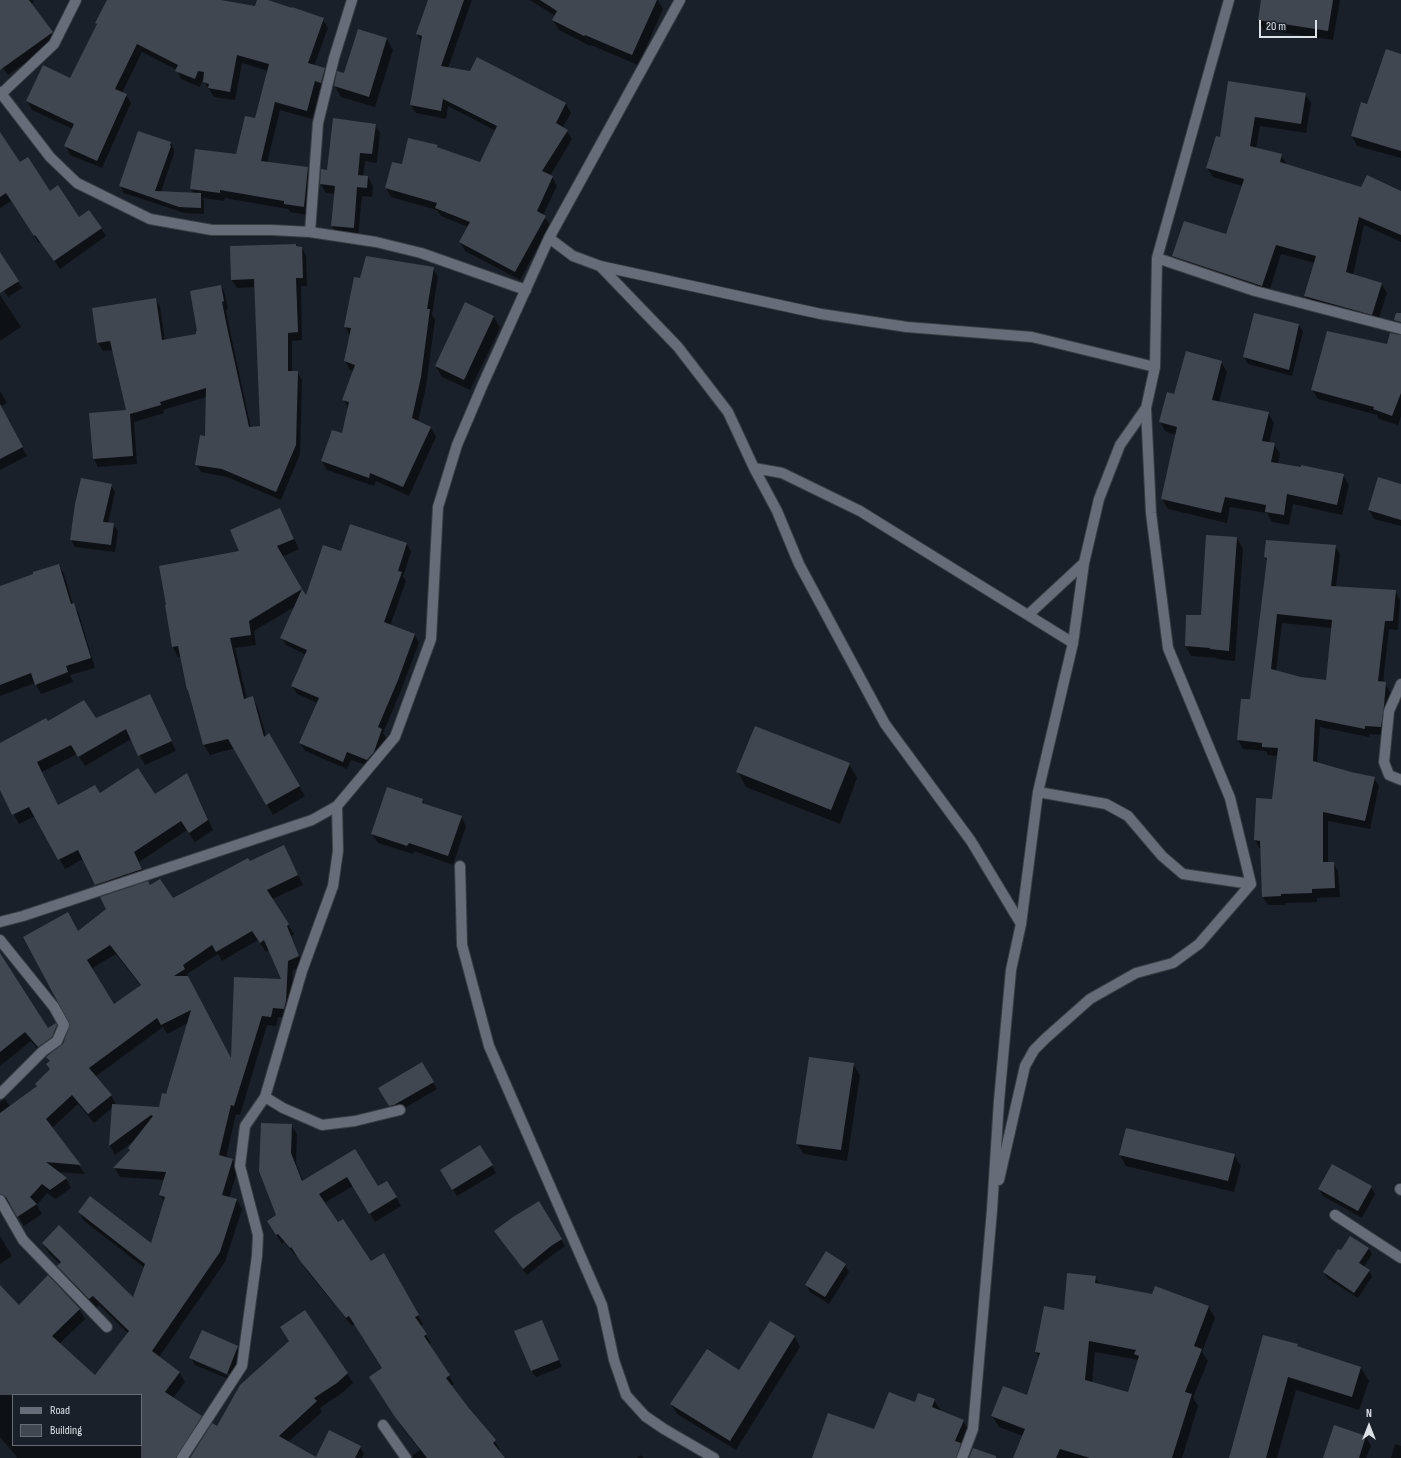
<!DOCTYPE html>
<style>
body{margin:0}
#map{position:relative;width:1401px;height:1458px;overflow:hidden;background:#1a2029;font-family:"Sofia Sans Condensed",sans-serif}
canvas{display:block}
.legend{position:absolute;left:12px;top:1394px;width:130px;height:52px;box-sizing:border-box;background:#1a2029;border:1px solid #686d75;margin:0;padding:5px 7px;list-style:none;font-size:12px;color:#dce0e7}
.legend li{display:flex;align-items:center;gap:8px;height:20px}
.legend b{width:20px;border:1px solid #686d75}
.north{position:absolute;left:1349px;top:1406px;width:40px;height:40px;-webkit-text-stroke:3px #1a2029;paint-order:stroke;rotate:0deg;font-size:11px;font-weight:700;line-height:16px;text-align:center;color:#dce0e7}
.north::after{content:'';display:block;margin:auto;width:14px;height:18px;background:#dce0e7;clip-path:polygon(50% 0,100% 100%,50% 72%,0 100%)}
.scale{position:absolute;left:1259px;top:20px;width:58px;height:18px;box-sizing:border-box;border:2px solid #dce0e7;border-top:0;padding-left:5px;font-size:12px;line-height:14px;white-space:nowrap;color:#dce0e7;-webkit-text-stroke:3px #1a2029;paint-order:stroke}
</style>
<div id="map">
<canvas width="1401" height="1458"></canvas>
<ul class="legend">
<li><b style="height:5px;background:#666d79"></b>Road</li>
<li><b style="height:11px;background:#404751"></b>Building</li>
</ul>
<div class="north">N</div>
<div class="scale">20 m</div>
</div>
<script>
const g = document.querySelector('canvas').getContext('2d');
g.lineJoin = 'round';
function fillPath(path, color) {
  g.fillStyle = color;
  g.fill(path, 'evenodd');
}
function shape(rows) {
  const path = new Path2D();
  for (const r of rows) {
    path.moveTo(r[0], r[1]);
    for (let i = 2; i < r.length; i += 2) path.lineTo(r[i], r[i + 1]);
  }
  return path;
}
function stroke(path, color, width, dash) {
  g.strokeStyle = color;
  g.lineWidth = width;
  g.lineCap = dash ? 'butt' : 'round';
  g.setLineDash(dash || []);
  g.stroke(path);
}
fillPath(shape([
 [0,0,33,0,34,2,31,4,56,41,8,75,0,65],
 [108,0,209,0,323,20,328,28,314,66,324,69,329,77,326,91,320,89,312,119,280,110,267,163,308,168,313,177,308,215,290,212,288,209,225,198,224,201,203,198,204,201,204,214,184,213,124,193,120,186,171,143,174,150,174,153,161,192,194,194,191,189,237,155,256,119,268,71,242,63,235,100,214,97,204,82,204,79,203,79,200,87,181,79,177,70,142,52,122,93,126,95,131,103,102,168,70,155,66,146,73,129,32,110,27,101,71,79,97,25,96,23],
 [429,0,472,0,448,68,566,104,571,113,562,128,567,131,572,139,550,176,552,177,557,186,543,215,550,225,520,280,465,251,460,242,468,227,441,216,437,210,391,197,386,188,402,166,437,145,439,148,481,163,496,131,448,106,446,119,416,113,411,105,422,43,417,34],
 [530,0,658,0,663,9,638,65,591,45,590,46,559,30,553,20,555,16],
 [1262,0,1340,0,1333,40,1264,30,1259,20],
 [387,39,393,50,375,107,341,97,335,86,338,73,345,75],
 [1401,55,1401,158,1357,146,1352,136,1367,105],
 [1229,82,1305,94,1311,103,1306,133,1260,126,1256,148,1281,155,1287,165,1362,188,1401,192,1401,242,1364,225,1353,275,1381,283,1387,293,1377,324,1310,305,1305,296,1315,263,1281,254,1268,295,1178,265,1173,256,1226,236,1242,186,1213,177,1207,168,1220,138],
 [375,125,380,133,377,163,365,161,363,176,368,177,373,186,372,197,362,196,358,237,338,235,332,226,336,194,326,193,321,184,322,170,327,171],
 [0,134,20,164,49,192,78,219,101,228,106,236,60,269,41,242,39,243,11,201,0,208],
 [296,245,297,247,302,248,306,256,307,286,301,286,302,340,292,341,292,372,297,372,302,380,300,454,281,500,227,477,201,472,196,464,206,437,207,397,163,410,164,413,134,422,137,464,98,467,94,459,90,414,128,411,113,350,103,351,98,343,93,309,155,299,160,307,165,341,197,335,221,286,225,294,228,309,226,310,231,336,251,428,261,427,256,287,237,288,232,280],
 [0,254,22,288,8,297,0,284],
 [433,268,438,277,432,314,435,320,426,387,418,422,431,428,436,437,409,496,376,481,374,486,327,470,322,461,342,435,348,408,344,400,354,371,350,370,345,360,350,336,345,326,360,279],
 [0,295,21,327,0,341],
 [494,317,500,328,470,390,442,377,436,366],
 [1299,325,1303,332,1292,376,1248,364,1244,357],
 [1401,340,1401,416,1398,425,1379,419,1377,415,1318,399,1312,389,1388,346],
 [1221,362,1227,372,1219,402,1268,413,1274,423,1269,443,1274,444,1280,454,1278,464,1343,475,1349,485,1342,515,1293,504,1289,525,1272,522,1267,513,1230,507,1227,523,1168,509,1162,499,1177,435,1166,432,1160,422,1175,395],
 [0,391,7,403,0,407,27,456,0,470],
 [111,485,115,492,108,524,113,524,118,531,115,552,75,547,71,540],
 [1401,485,1401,526,1374,519,1369,510],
 [280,509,299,549,282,557,306,598,342,552,351,526,407,544,411,552,403,576,406,581,390,626,415,635,419,643,402,688,383,733,386,738,378,760,372,767,351,760,347,769,305,751,300,743,318,703,297,694,292,686,306,655,286,645,281,637,296,606,254,631,256,645,235,648,247,699,253,698,258,708,266,736,269,735,305,796,273,815,235,748,210,755,204,745,181,657,178,657,173,647,166,606,241,551],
 [1237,538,1243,549,1235,661,1217,659,1216,658,1191,656,1186,646,1187,616,1202,616],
 [1335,546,1340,554,1336,587,1395,591,1400,600,1398,630,1389,629,1383,683,1385,683,1390,692,1389,715,1386,735,1370,734,1369,737,1320,727,1317,763,1351,773,1374,778,1379,786,1370,829,1328,821,1328,863,1333,863,1338,871,1340,897,1317,898,1317,902,1285,903,1285,905,1268,905,1263,897,1261,849,1260,849,1255,840,1256,799,1273,800,1278,756,1268,755,1266,751,1243,749,1238,740,1242,700,1251,701,1267,561,1265,557],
 [1282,623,1332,628,1326,681,1301,678,1276,672],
 [59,565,64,574,73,604,79,614,95,668,70,675,73,682,41,694,35,683,0,696,0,587],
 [155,705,176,751,145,765,131,739,85,766,77,754,42,772,58,806,100,794,154,796,192,784,213,830,195,842,187,830,139,862,147,879,101,895,83,859,65,869,35,816,19,824,0,788,0,744,48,723,95,720],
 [849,764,857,778,840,824,746,787,738,772],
 [422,800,425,805,461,817,466,826,453,865,414,851,413,854,378,843,372,834],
 [284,847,303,885,272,899,294,934,291,936,303,966,293,970,291,1011,289,1018,278,1017,276,1026,267,1025,240,1115,236,1114,226,1158,233,1160,238,1169,229,1198,237,1200,242,1209,225,1262,159,1357,179,1372,185,1382,173,1398,201,1417,206,1426,186,1458,16,1458,17,1457,0,1437,0,1287,19,1306,79,1309,85,1319,59,1344,95,1377,129,1334,99,1305,95,1308,64,1276,58,1266,60,1264,49,1253,43,1244,134,1299,145,1268,84,1221,79,1212,151,1244,165,1203,160,1195,165,1180,120,1177,115,1168,130,1151,129,1148,134,1141,115,1155,110,1146,112,1108,94,1123,78,1104,52,1128,85,1174,57,1172,66,1179,71,1188,56,1199,47,1193,37,1205,42,1214,24,1226,10,1204,2,1203,0,1207,0,1102,5,1099,10,1106,37,1086,51,1070,50,1062,48,1057,64,1045,72,1025,78,932,150,887,173,899],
 [258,940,266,952,269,950,282,980,232,1061,187,974,218,954,222,961],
 [116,954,141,986,114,1006,91,969],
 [188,1023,166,1095,160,1108,116,1105,111,1095,95,1077,163,1027,167,1034],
 [13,1395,141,1395,141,1445,13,1445],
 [0,955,48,1029,55,1025,61,1035,44,1056,31,1041,0,1066],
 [421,1064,437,1089,398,1112,394,1113,380,1088],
 [853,1064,860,1075,847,1161,804,1154,797,1144],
 [291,1125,297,1134,296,1163,303,1181,355,1150,378,1188,396,1197,401,1206,375,1222,353,1186,324,1203,337,1223,370,1262,383,1255,423,1324,420,1326,431,1343,429,1345,454,1384,451,1386,495,1441,500,1450,498,1451,504,1458,413,1458,413,1455,420,1450,402,1427,370,1378,383,1369,355,1324,352,1326,307,1271,297,1255,296,1256,284,1242,282,1244,273,1230,278,1215],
 [480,1146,496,1173,457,1196,441,1170],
 [1120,1155,1234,1155,1241,1166,1234,1192,1126,1166],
 [1371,1187,1375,1194,1362,1218,1323,1196,1319,1189],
 [538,1203,565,1246,555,1253,527,1275,495,1231],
 [0,1236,12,1256,0,1264],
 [1368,1248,1372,1254,1364,1267,1369,1271,1372,1277,1358,1298,1327,1278,1324,1272,1341,1252],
 [845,1265,849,1272,829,1304,810,1292,806,1285],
 [1095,1277,1100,1285,1208,1306,1215,1318,1202,1352,1208,1361,1193,1398,1198,1406,1182,1458,1014,1458,1023,1436,999,1427,992,1416,1028,1396,1039,1357,1036,1352,1064,1311],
 [1095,1352,1139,1360,1128,1393,1092,1383],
 [770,1322,795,1337,800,1347,736,1450,677,1414,671,1404,739,1371],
 [545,1328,562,1367,536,1377,532,1371],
 [1297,1345,1298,1347,1361,1368,1369,1381,1359,1410,1296,1390,1277,1458,1230,1458],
 [237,1347,242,1354,231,1380,195,1365,191,1358],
 [195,1359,232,1375,231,1377,195,1361],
 [347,1373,353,1383,342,1393,320,1408,322,1412,288,1442,310,1458,191,1458,217,1427],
 [934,1400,941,1411,963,1421,970,1432,966,1458,813,1458,875,1431,915,1403],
 [1366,1437,1371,1446,1366,1458,1324,1458],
 [1395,1444,1401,1446,1401,1458,1391,1458],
 [360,1447,364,1454,362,1458,316,1458],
 [640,1455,644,1458,637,1458]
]), '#0007');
fillPath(shape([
 [0,0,29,0,53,32,0,70],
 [107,0,221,0,255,6,257,0,268,0,292,8,292,7,324,18,308,63,325,68,321,83,315,81,307,111,275,102,261,161,308,167,304,207,284,204,284,201,220,190,220,193,190,189,195,149,236,154,245,116,255,118,269,64,237,55,230,92,208,88,209,84,203,82,204,72,198,71,195,79,175,71,178,65,137,44,115,89,127,94,97,161,64,146,74,124,26,101,43,65,70,78,97,24,95,23],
 [428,0,464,0,441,66,470,71,477,57,566,103,556,123,568,130,542,171,553,176,537,211,546,216,515,272,459,242,470,222,435,208,437,203,385,188,392,162,402,164,408,138,438,145,437,147,480,162,497,126,443,99,441,111,410,105,422,36,416,34],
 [540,0,657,0,632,55,585,35,584,36,552,20,557,11],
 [1261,0,1333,0,1328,31,1258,20],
 [358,29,387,38,369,97,334,86,337,71,344,73],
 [1386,49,1401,54,1401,151,1351,136,1361,102,1367,104],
 [1228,81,1306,93,1301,124,1255,117,1250,146,1282,154,1280,162,1361,187,1367,175,1401,191,1401,235,1359,217,1346,272,1382,283,1372,315,1304,296,1316,256,1276,245,1262,286,1172,256,1184,221,1226,234,1244,179,1206,168,1216,136,1220,137],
 [333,118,376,124,372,154,360,153,358,175,368,176,367,188,357,187,354,228,331,226,335,186,320,184,321,169,327,170],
 [138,131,171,142,170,146,171,146,155,191,201,193,201,208,179,207,119,186],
 [0,132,20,162,28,157,50,191,58,185,79,217,89,210,102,228,54,261,35,235,34,236,6,193,0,197],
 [296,244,296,246,302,247,303,278,296,278,298,332,288,333,288,371,298,371,296,445,276,492,222,469,195,465,200,435,205,436,206,388,160,402,161,405,130,414,133,456,93,459,89,413,126,410,110,341,97,343,92,308,156,298,162,340,196,334,196,331,197,331,190,291,221,285,224,301,222,302,227,327,249,427,260,426,254,279,231,280,230,246],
 [0,252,19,281,0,293],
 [366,256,434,267,427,309,430,309,421,377,412,418,431,427,403,487,370,473,369,478,321,461,332,430,342,433,349,402,342,400,355,365,344,361,351,328,344,327,354,277,360,278],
 [465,302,494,316,464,380,435,366],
 [1254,313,1299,324,1289,370,1243,357],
 [1396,313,1401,313,1401,322,1394,320],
 [1327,331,1387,344,1390,333,1401,335,1401,393,1392,416,1373,409,1374,407,1311,390],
 [1186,351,1222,361,1212,400,1269,412,1262,441,1275,443,1271,462,1301,467,1301,465,1344,474,1337,505,1287,494,1284,515,1265,512,1266,505,1225,497,1221,513,1161,499,1177,427,1159,422,1167,392,1174,394],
 [0,404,23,447,0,459],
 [1378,477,1401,484,1401,520,1368,510],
 [81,478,112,484,103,522,114,523,111,545,70,540,75,504],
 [280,508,294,539,277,546,302,589,249,621,251,635,230,638,244,699,253,696,264,737,269,733,300,786,266,805,228,739,203,745,188,690,187,690,178,646,172,647,165,605,166,605,159,566,239,551,230,530],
 [350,524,407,543,398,571,402,572,384,622,415,634,398,680,378,727,382,729,374,752,367,760,347,752,343,762,299,743,319,698,291,686,307,650,280,638,302,589,306,595,323,545,341,551],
 [1206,535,1237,537,1229,651,1210,649,1210,648,1185,646,1186,615,1201,615],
 [1266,540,1336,545,1331,586,1396,590,1393,621,1385,621,1378,681,1386,682,1384,706,1381,727,1365,726,1365,729,1315,719,1313,761,1351,772,1375,777,1365,821,1323,812,1323,862,1334,862,1335,888,1312,889,1312,893,1281,894,1281,896,1262,897,1260,841,1254,840,1256,798,1272,799,1278,748,1262,747,1262,743,1237,740,1241,699,1250,699,1267,558,1264,557],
 [1277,614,1332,620,1326,680,1301,677,1271,669],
 [59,564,71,604,74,603,91,658,66,666,68,672,35,685,31,673,0,685,0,586,33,574,33,572],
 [150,694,172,741,138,756,126,729,78,757,71,745,37,762,58,805,95,785,100,793,138,768,155,794,187,773,208,820,189,833,181,821,134,852,142,869,95,885,78,850,58,860,29,807,12,815,0,790,0,743,46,718,48,721,84,700,96,718],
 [755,726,850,763,831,810,736,772],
 [387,787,423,799,422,803,462,816,448,856,409,843,407,846,371,834],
 [284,845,298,875,267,890,289,924,287,926,299,956,288,961,286,1001,284,1009,273,1008,271,1017,262,1016,234,1106,231,1105,219,1155,233,1159,222,1195,237,1199,220,1252,152,1351,180,1372,165,1392,202,1416,176,1458,141,1458,141,1395,0,1395,0,1285,19,1305,48,1275,80,1309,52,1336,95,1375,129,1331,93,1296,89,1299,57,1266,61,1262,42,1243,59,1225,133,1297,145,1264,78,1212,90,1196,151,1243,165,1197,159,1195,166,1172,113,1168,130,1150,128,1148,153,1116,151,1115,109,1146,112,1104,159,1107,162,1093,166,1094,191,1010,161,1025,157,1018,89,1068,112,1095,88,1114,72,1095,46,1119,81,1165,46,1162,67,1178,50,1190,42,1184,30,1197,37,1204,17,1217,6,1197,0,1194,0,1113,37,1086,35,1084,50,1069,46,1064,50,1061,46,1057,63,1044,70,1025,23,937,68,912,78,931,106,909,100,897,148,881,150,885,160,879,173,898,248,858,250,861],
 [252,931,260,943,264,940,281,979,234,977,231,1058,188,976,174,976,185,969,183,965,212,945,216,952],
 [110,945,141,985,114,1004,87,960],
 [0,953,48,1028,56,1023,57,1025,52,1037,38,1047,25,1032,0,1052],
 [809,1057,854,1063,841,1150,796,1144],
 [422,1062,434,1082,394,1105,389,1106,378,1088],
 [261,1123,292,1124,291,1153,302,1181,355,1149,378,1186,387,1181,397,1197,369,1214,347,1177,319,1194,338,1222,343,1219,371,1261,384,1253,419,1315,415,1317,427,1334,424,1336,450,1375,446,1378,468,1407,496,1440,493,1443,505,1458,427,1458,395,1417,369,1377,382,1368,349,1316,346,1318,301,1262,291,1247,290,1248,278,1234,276,1235,267,1221,276,1215,259,1171],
 [1126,1128,1235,1154,1228,1181,1119,1155],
 [480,1145,493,1165,452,1190,440,1170],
 [1332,1164,1372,1186,1358,1211,1318,1189],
 [539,1201,562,1239,551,1246,523,1269,494,1231,513,1217],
 [1350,1236,1369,1248,1359,1263,1370,1270,1354,1293,1323,1272,1338,1249,1341,1250],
 [826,1251,846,1264,825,1297,805,1285],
 [1067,1273,1096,1276,1095,1283,1152,1294,1155,1286,1209,1306,1194,1346,1202,1349,1185,1392,1192,1394,1172,1458,1090,1458,1060,1449,1056,1458,1013,1458,1025,1429,991,1416,1003,1386,1027,1395,1040,1353,1035,1352,1044,1306,1064,1310],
 [1089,1341,1136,1350,1134,1354,1139,1356,1128,1392,1085,1380],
 [305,1310,348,1373,337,1383,314,1398,317,1401,279,1436,316,1457,329,1430,361,1446,355,1458,190,1458,212,1423,217,1426,240,1385,289,1341,280,1327],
 [542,1320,559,1360,531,1371,514,1331],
 [770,1321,795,1336,730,1441,670,1404,707,1349,739,1370],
 [202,1330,238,1346,227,1374,189,1358],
 [1263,1335,1298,1344,1297,1346,1361,1367,1352,1397,1288,1377,1266,1458,1229,1458],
 [889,1392,915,1402,918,1393,935,1399,932,1407,964,1420,955,1441,961,1443,956,1458,812,1458,828,1413,874,1429],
 [1334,1425,1366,1436,1359,1458,1323,1458],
 [973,1448,996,1456,996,1458,969,1458]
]), '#404751');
const lane = shape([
 [1400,1189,1401,1190],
 [1335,1215,1401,1258]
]);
const street = shape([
 [0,92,50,157,77,183,150,219,212,230,272,230,310,232,376,242,421,253,526,290],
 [1,94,54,44,76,0],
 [310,232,318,123,334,58,352,0],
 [549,238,573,256,600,266,821,314,907,327,1032,337,1155,367,1146,408,1151,513,1168,648,1230,798,1251,884],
 [1157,258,1255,291,1401,329],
 [600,266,678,347,728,412,754,468,782,473,860,511,1073,643],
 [1155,367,1157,258,1229,0],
 [754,468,777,511,799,564,885,724,971,841,1021,924],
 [1028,615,1084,563],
 [1401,684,1389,711,1384,762,1389,775,1401,780],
 [1038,792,1106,804,1128,816,1162,856,1183,874,1251,884],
 [460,866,462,945,489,1046,602,1305,614,1360,626,1395,645,1416,664,1429,714,1458],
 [0,922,23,916,312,820,337,806,395,737,431,639,438,507,457,445,483,384,549,238,680,0],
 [0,940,54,1007,64,1025,57,1041,43,1051,0,1094],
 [265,1097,283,1108,322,1125,355,1121,400,1110],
 [999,1180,1025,1066,1034,1050,1046,1038,1090,999,1136,973,1173,963,1199,944,1251,884],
 [0,1200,23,1240,107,1327],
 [383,1425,406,1458],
 [182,1458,242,1366,257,1256,258,1235,240,1166,245,1126,265,1097,302,971,333,886,338,851,337,806],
 [962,1458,973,1429,992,1210,999,1101,1011,970,1021,924,1038,792,1073,643,1084,563,1099,499,1120,445,1146,408]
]);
stroke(lane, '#393d44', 12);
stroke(street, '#393d44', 12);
stroke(lane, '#666d79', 10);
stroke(street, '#666d79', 10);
</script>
